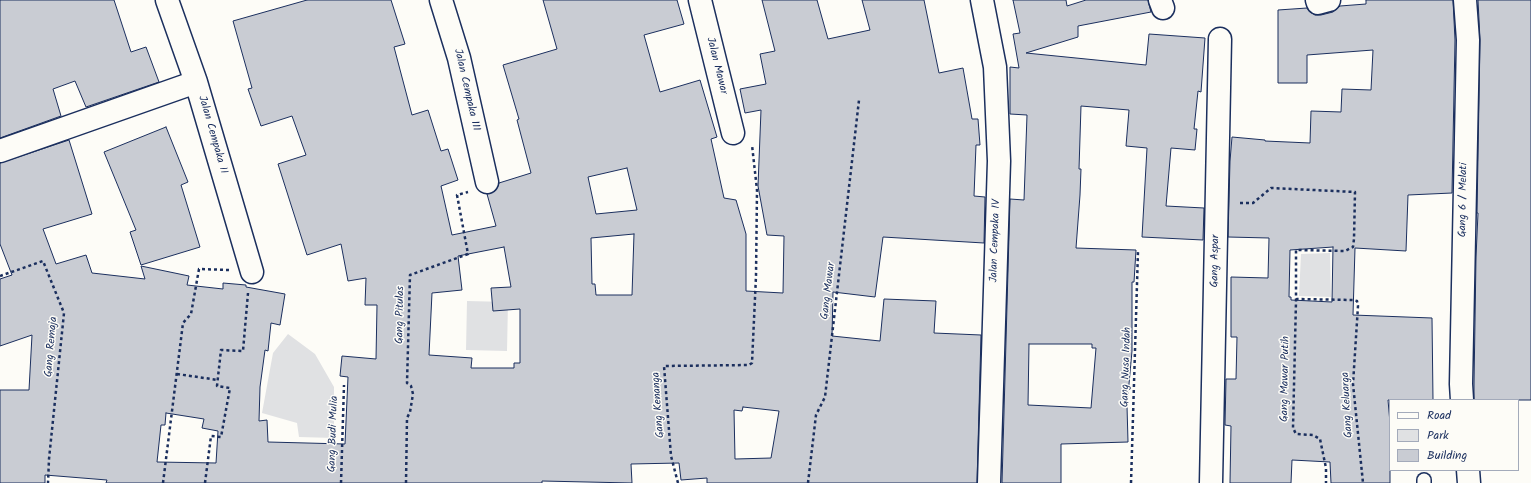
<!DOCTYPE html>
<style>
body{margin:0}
#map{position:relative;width:1531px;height:483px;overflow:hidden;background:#fdfcf7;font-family:Kalam,sans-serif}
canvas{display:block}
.legend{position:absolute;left:1389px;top:399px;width:130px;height:72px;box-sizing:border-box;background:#fdfcf7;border:1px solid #a3aaba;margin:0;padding:5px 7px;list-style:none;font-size:12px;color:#1b2f5e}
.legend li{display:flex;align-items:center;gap:8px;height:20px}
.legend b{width:20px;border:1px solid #a3aaba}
</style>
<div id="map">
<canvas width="1531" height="483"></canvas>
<ul class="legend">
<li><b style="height:5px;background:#fdfcf7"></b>Road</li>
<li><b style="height:11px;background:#e0e1e3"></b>Park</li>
<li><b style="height:11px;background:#c9ccd3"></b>Building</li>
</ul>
</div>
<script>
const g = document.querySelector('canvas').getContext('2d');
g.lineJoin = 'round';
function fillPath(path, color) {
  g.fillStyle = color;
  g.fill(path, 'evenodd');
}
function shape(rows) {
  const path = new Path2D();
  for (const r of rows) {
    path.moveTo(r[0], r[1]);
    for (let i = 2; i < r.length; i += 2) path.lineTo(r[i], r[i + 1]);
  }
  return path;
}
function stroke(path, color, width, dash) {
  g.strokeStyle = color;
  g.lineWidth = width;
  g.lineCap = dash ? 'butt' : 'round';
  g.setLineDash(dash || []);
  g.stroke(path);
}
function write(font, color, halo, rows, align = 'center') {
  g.font = font + ' Kalam,sans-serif';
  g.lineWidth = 3;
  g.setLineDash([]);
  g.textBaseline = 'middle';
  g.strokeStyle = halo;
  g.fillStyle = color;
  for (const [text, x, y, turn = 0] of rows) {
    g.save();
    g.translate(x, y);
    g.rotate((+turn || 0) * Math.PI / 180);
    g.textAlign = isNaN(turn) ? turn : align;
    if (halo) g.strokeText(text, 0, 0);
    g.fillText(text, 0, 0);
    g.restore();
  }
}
fillPath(shape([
 [1330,253,1331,297,1299,296,1301,254],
 [467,301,508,302,507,351,466,350],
 [288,334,315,354,334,387,334,438,299,437,297,423,262,413,273,353]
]), '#e0e1e3');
const building = shape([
 [0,0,114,0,131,52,146,47,159,82,86,107,75,81,53,89,61,116,0,138,0,0],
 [307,0,391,0,405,44,394,47,412,115,428,110,441,151,448,149,458,180,441,186,452,235,496,226,487,194,495,191,499,183,531,173,517,120,519,119,503,65,557,49,543,0,677,0,684,24,644,35,660,92,700,80,717,137,711,139,724,198,736,200,746,234,746,291,783,293,784,236,767,235,758,186,761,110,745,113,740,89,766,84,760,54,775,51,762,0,817,0,828,39,870,30,862,0,924,0,939,73,963,68,972,119,978,119,980,145,976,145,974,196,985,197,984,243,883,237,875,297,833,292,832,336,880,341,884,299,936,301,934,333,981,335,977,483,707,483,707,478,681,480,679,463,631,464,632,483,542,481,542,483,106,483,107,480,45,475,45,483,0,483,0,390,29,390,32,335,0,346,0,279,12,275,0,244,0,163,69,140,92,214,43,229,56,264,86,255,92,273,145,279,141,266,189,276,187,285,223,289,223,283,246,285,246,287,285,294,280,325,271,323,268,351,265,350,260,387,259,421,267,420,268,442,345,444,348,377,340,376,342,356,376,359,377,305,365,305,366,278,348,281,341,244,307,255,278,164,306,155,292,116,261,126,248,89,252,88,233,21,307,0],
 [627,168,637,210,596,214,588,177,627,168],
 [634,234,632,295,596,295,595,284,592,284,591,238,634,234],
 [504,247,511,287,491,288,493,311,520,309,520,363,514,363,514,368,471,368,472,358,429,355,432,293,462,290,458,256,504,247],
 [743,407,779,411,771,458,735,459,734,410,742,411,743,407],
 [166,413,204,419,202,428,218,431,216,463,157,462,161,425,165,425,166,413],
 [1013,0,1066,0,1067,6,1086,0,1148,0,1151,12,1078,26,1078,37,1026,53,1146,65,1149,34,1205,38,1201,92,1198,91,1194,129,1197,129,1195,150,1171,148,1166,206,1204,208,1203,240,1142,237,1147,148,1126,146,1129,110,1081,106,1079,169,1081,169,1080,195,1076,248,1136,250,1134,282,1132,282,1132,351,1127,406,1128,442,1061,444,1061,483,1002,483,1010,199,1024,200,1027,115,1010,114,1010,67,1019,68,1013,34,1020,33,1013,0],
 [1029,344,1092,344,1092,348,1096,348,1091,408,1028,405,1029,344],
 [1366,0,1453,0,1455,40,1452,193,1408,195,1406,251,1355,248,1353,315,1432,318,1433,400,1388,400,1390,423,1390,483,1331,483,1330,462,1292,460,1291,483,1230,483,1231,426,1225,425,1226,379,1236,379,1237,337,1231,337,1231,277,1268,278,1269,238,1228,237,1230,161,1232,137,1265,140,1265,141,1310,143,1311,111,1341,112,1342,89,1371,90,1373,50,1307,55,1307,83,1278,83,1278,10,1307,8,1310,12,1315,15,1321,15,1333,12,1340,6,1366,4,1366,0],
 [1333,247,1332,302,1291,300,1291,297,1289,297,1290,250,1333,247],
 [1478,0,1531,0,1531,400,1474,400,1474,384,1476,257,1478,213,1477,213,1480,40,1478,0],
 [166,127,188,182,181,185,200,247,141,265,130,232,136,230,104,152,166,127]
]);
fillPath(building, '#c9ccd3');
stroke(building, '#1b2f5e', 1);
const service = shape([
 [1424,480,1424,483]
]);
const minor = shape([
 [167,0,196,82,252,272],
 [441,0,459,58,487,182],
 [700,0,733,133],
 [982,0,995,67,999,161,989,483],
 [1160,0,1163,8],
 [1317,0,1318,3,1329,0],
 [0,151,196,82],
 [1462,400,1461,384,1468,40,1465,0],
 [1468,470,1469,483],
 [1211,483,1220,39]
]);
stroke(service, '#1b2f5e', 16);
stroke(minor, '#1b2f5e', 25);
stroke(shape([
 [1240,203,1253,203,1271,188,1355,192,1354,239,1353,247,1345,251,1296,250,1296,301,1293,428,1296,434,1313,435,1320,439,1326,468,1326,483],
 [0,276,43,261,64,313,49,459,48,483],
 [1296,300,1297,299,1353,300,1357,301,1358,306,1353,384,1363,483],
 [177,374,218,380],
 [163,483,183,323,191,314,199,269,229,270],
 [205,483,211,436,221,437,230,388,217,386,221,350,243,351,248,293],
 [341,483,344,385],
 [406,483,407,418,410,412,413,394,411,386,407,383,410,275,468,254,457,195,468,192],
 [678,483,671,456,664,366,749,365,752,363,756,276,757,190,752,145],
 [808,483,816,415,825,397,859,100],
 [1131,483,1138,251]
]), '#1b2f5e', 2.5, [3, 3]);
stroke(service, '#fdfcf7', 13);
stroke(minor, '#fdfcf7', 22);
write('11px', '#1b2f5e', '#fdfcf7', [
 ["Jalan Mawar",716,66,76],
 ["Jalan Cempaka III",466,90,77],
 ["Jalan Cempaka II",212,135,74],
 ["Gang 6 / Melati",1464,200,-89],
 ["Jalan Cempaka IV",996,241,-88],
 ["Gang Aspar",1216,261,-89],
 ["Gang Mawar",829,291,-83],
 ["Gang Pitulas",401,315,-89],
 ["Gang Remaja",52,347,-85],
 ["Gang Nusa Indah",1127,367,-88],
 ["Gang Mawar Putih",1286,379,-89],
 ["Gang Kenanga",659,405,-94],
 ["Gang Keluarga",1348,405,-93],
 ["Gang Budi Mulia",334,434,-88]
]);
</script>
